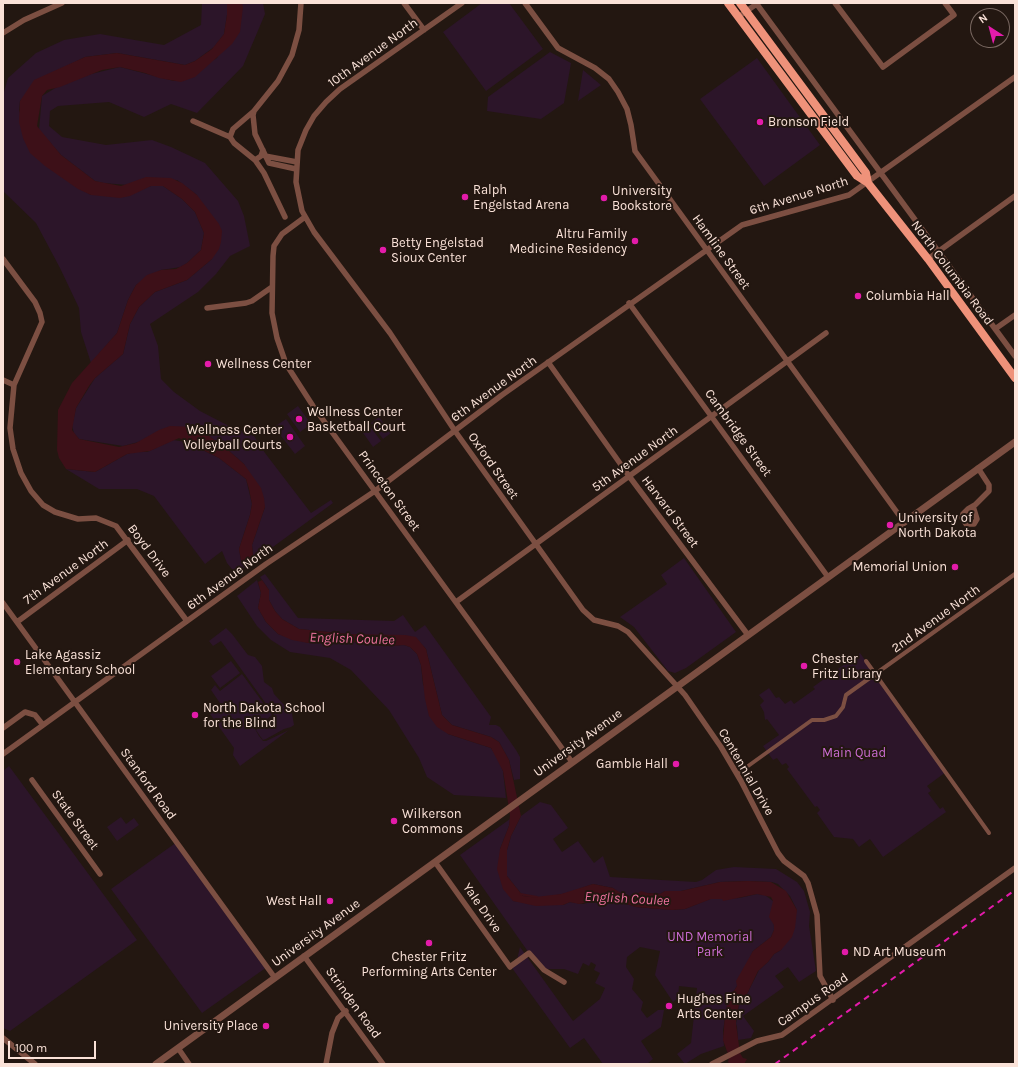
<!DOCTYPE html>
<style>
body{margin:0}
#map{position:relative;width:1018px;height:1067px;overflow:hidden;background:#231711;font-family:Karla,sans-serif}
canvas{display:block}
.frame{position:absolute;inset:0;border:4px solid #fae2d8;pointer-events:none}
.north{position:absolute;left:970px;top:8px;width:40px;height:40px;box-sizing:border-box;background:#231711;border:1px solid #796861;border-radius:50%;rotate:324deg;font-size:11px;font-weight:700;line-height:16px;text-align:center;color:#fae2d8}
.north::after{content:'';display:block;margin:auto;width:14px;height:18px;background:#e31baa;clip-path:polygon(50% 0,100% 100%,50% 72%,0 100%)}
.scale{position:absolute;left:8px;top:1041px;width:88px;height:18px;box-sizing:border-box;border:2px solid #fae2d8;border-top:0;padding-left:5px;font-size:12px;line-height:14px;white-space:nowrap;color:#fae2d8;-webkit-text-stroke:3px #231711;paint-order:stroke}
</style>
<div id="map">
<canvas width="1018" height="1067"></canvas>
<div class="frame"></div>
<div class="north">N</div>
<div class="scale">100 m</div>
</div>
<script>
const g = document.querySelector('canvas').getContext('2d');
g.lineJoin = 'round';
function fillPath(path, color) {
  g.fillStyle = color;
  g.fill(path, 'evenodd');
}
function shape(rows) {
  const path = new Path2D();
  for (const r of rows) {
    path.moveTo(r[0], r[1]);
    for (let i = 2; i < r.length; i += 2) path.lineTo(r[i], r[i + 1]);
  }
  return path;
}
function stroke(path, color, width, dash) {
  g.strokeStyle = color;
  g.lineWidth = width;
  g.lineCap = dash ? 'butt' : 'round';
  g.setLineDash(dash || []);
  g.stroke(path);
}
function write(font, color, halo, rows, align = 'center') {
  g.font = font + ' Karla,sans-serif';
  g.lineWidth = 4;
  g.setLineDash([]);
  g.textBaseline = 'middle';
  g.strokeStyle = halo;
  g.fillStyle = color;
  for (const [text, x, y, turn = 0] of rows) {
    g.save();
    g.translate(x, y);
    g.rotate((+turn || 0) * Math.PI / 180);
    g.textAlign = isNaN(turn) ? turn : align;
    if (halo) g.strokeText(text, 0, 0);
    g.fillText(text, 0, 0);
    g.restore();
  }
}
fillPath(shape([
 [202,3,227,3,227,15,224,34,214,47,195,61,185,65,117,53,85,57,61,69,20,101,19,111,60,175,66,179,91,195,103,195,151,186,163,186,182,199,195,212,204,233,201,250,187,263,181,267,161,270,136,285,128,300,117,333,91,363,81,332,79,308,60,268,36,223,3,191,3,95,8,78,36,53,64,40,100,34,164,45,201,25],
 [242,3,263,3,265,14,243,66,197,113,171,104,144,117,109,102,58,106,50,111,49,126,62,137,106,145,152,140,171,147,205,163,238,201,244,216,250,246,230,256,216,274,198,292,150,324,158,346,161,379,174,392,200,411,229,426,254,436,265,453,311,513,331,500,333,503,251,563,253,555,252,545,265,507,244,464,228,450,197,427,123,446,79,439,74,433,72,426,76,408,95,378,123,354,130,324,139,307,155,292,187,280,212,259,197,195,177,180,128,185,103,183,95,181,61,155,39,130,42,96,57,87,87,75,120,67,174,81,217,58],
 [482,3,509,3,543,49,486,91,443,32],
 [550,52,571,63,564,103,541,119,487,111,488,97],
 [757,58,820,145,764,186,700,99],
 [583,70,601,85,578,101],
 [298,406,311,424,300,432,287,414],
 [379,417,391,433,383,439,371,423],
 [286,419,305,446,295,454,274,427],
 [369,425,381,441,373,447,361,430],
 [173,440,186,442,219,458,246,479,252,504,250,515,239,549,241,560,246,567,236,574,227,563,222,551,205,564,154,496,137,489,99,489,66,469,95,472,127,454,137,451,147,452],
 [684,558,736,632,686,668,675,673,668,671,634,627,620,617,667,584,661,575],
 [265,574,298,618,394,621,403,615,415,632,425,625,491,717,489,725,496,725,500,727,516,750,520,757,520,779,514,780,509,760,499,742,491,737,452,725,442,715,426,649,416,638,348,634,299,629,282,619,275,611,269,600,269,590,260,577],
 [257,580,261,593,258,608,266,622,278,634,308,643,343,641,389,646,404,645,410,647,417,654,421,665,423,684,448,734,491,748,498,758,503,771,506,798,454,795,427,777,419,758,389,710,351,670,330,658,290,652,271,640,257,626,237,596],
 [226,628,232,634,248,655,255,657,262,666,264,682,272,688,274,694,286,707,291,708,294,725,291,727,284,729,266,739,263,740,260,736,256,730,274,715,221,641,213,646,209,641],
 [860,653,946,772,927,786,931,791,928,793,940,809,943,807,946,812,883,857,870,839,859,847,853,839,834,837,817,813,820,810,817,806,815,807,787,769,789,767,786,763,782,765,777,758,773,760,763,746,779,735,767,719,765,720,764,712,760,705,764,701,759,695,769,688,776,698,779,697,785,704,791,700,794,704,815,689,813,687],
 [231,661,240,673,220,688,211,676],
 [242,674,272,715,255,729,259,736,263,741,266,741,289,730,240,766,233,755,234,748,210,714,222,706,211,690,215,685,220,691],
 [9,766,137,940,10,1031,3,1028,3,771],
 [540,802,551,805,568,828,553,839,562,852,578,841,594,863,603,856,610,877,696,882,702,880,716,870,734,867,776,869,797,882,804,891,810,912,809,926,816,971,799,982,788,967,775,976,784,987,743,1016,754,1031,751,1038,738,1040,737,1027,736,1024,739,1005,748,992,759,970,768,962,774,954,781,950,797,910,790,896,778,884,772,882,748,881,720,882,681,891,665,891,660,894,647,893,633,897,619,893,613,888,593,884,568,893,541,898,523,896,507,876,507,850,511,836,521,816],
 [121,817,126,824,134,818,139,825,117,841,107,827],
 [510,819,509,826,500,849,513,901,563,905,570,902,583,904,608,898,636,907,672,910,685,909,710,899,739,898,757,894,765,895,773,901,774,930,771,937,753,951,737,986,728,1000,723,1031,724,1046,701,1054,685,1064,677,1054,691,1043,697,988,679,986,678,998,673,1002,655,975,660,951,640,947,627,957,626,967,634,979,632,989,643,1002,641,1010,647,1018,658,1010,664,1010,661,1027,641,1041,653,1059,647,1064,603,1064,584,1038,570,1048,512,968,517,960,520,947,573,1021,600,999,605,988,595,983,600,973,594,970,596,965,591,962,589,966,583,963,578,974,564,969,546,969,529,953,460,855],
 [177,842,267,967,202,1013,111,889]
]), '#2c1529');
fillPath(shape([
 [227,3,242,3,243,7,240,32,232,44,195,77,181,82,159,78,145,73,120,67,102,70,60,87,47,90,42,96,37,126,61,155,95,181,121,186,146,177,171,178,182,183,197,195,219,224,222,231,221,242,219,249,212,259,187,280,155,292,139,307,130,324,123,354,95,378,89,386,76,408,72,430,79,439,119,447,136,443,159,430,170,426,197,427,228,450,244,464,261,488,264,498,265,507,252,545,253,555,251,563,246,567,241,560,239,549,250,515,252,504,249,489,246,479,219,458,179,438,150,451,127,454,95,472,66,469,59,458,57,450,58,410,72,383,117,333,128,300,136,285,147,275,161,270,176,269,187,263,201,250,204,233,195,212,182,199,163,186,151,186,130,196,120,198,91,195,78,189,45,166,30,153,23,138,19,122,20,101,34,80,85,57,117,53,185,65,195,61,212,49,224,34,227,15],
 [262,580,269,590,269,600,275,611,282,619,299,629,348,634,405,635,416,637,426,649,442,715,452,725,491,737,499,742,509,760,521,816,511,836,507,850,507,876,523,896,535,897,561,894,593,884,613,888,624,895,633,897,641,891,647,893,660,894,665,891,681,891,720,882,748,881,771,882,786,891,797,910,795,928,792,937,781,950,774,954,768,962,758,971,748,992,739,1005,736,1015,736,1024,740,1053,743,1058,747,1059,744,1064,730,1064,728,1062,729,1057,723,1040,725,1015,728,1000,737,986,736,981,753,951,771,937,774,930,774,925,769,917,773,901,771,897,757,894,723,901,722,899,711,899,685,909,672,910,636,907,608,898,579,904,570,902,563,905,536,906,513,901,503,889,497,869,500,849,509,826,510,815,503,771,491,748,448,734,437,727,429,716,425,699,421,665,417,654,410,647,404,645,389,646,343,641,308,643,292,640,278,634,266,622,258,608,261,593,258,582]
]), '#3d1018');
stroke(shape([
 [520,894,537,897]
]), '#3d1018', 2);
stroke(shape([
 [866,661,989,833],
 [737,774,812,720,824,720,836,716,843,707,846,695,1015,574]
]), '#7c4f42', 4);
stroke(shape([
 [404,3,424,30],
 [462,3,340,89,326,102,314,116,306,130,298,150,296,182,302,211,314,232,390,333,455,431,583,610,594,620,618,626,628,632,685,695,721,747,741,781,778,853,784,861,804,876,808,883,817,915,820,976,833,1000],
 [525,3,558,48,595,68,609,79,618,92,627,109,631,125,635,151,904,522],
 [756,3,1015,356],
 [835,3,883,67,954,15,945,3],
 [738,17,758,3],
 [3,33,24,20,62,3],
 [254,111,233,129,230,137,234,143,255,160],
 [193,121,230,137],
 [263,150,261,156,255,160,264,173,285,217],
 [265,156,297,162],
 [296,169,269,163,255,134,253,115,254,111,278,81,292,55,299,30,301,3],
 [305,217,282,234,274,246,273,256,272,313,277,338,286,364,313,406,572,762],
 [3,259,35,302,40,313,42,322,14,385,10,428,13,449,21,473,31,491,43,505,55,512,78,519,96,518,116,526,187,621],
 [928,259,1015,196],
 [629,303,828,577],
 [207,308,246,303,252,301,272,287],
 [995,329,1015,315],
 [548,362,629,476,748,635],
 [3,380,14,385],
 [973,506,977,519,974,524,966,524,962,518,963,514,968,509,975,505,989,491,989,485,978,468],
 [456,602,826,333],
 [3,603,275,978],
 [17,622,128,540],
 [3,728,25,712,35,715,43,725],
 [3,754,266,564,375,491,502,395,742,225,849,195,1015,77],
 [32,780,100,874],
 [435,862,510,967],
 [304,956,383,1064],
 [511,966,529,953,544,970,564,982],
 [3,1038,35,1064],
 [178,1048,189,1064],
 [326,1064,332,1033,338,1018,346,1011],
 [712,1064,757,1041,782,1035,1015,868]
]), '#7c4f42', 5.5);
stroke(shape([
 [156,1064,1015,442]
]), '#7c4f42', 7);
stroke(shape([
 [728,3,857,176,868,183],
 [740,3,866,173,868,183,928,259,1015,378]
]), '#ef927a', 8);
stroke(shape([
 [775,1064,1015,890]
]), '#e31baa', 2, [6, 5]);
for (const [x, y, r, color] of [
 [760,122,4,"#e31baa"],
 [465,197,4,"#e31baa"],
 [604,198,4,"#e31baa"],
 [635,241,4,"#e31baa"],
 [383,250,4,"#e31baa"],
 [858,296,4,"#e31baa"],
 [208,364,4,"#e31baa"],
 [299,419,4,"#e31baa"],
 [290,437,4,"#e31baa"],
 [890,525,4,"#e31baa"],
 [955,567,4,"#e31baa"],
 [17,662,4,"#e31baa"],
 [804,666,4,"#e31baa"],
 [195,715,4,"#e31baa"],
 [676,764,4,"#e31baa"],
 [394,821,4,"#e31baa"],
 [330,901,4,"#e31baa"],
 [429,943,4,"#e31baa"],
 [845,952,4,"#e31baa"],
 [669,1006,4,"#e31baa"],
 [266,1026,4,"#e31baa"]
]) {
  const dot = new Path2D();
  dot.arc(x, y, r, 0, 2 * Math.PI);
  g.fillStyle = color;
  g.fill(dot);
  stroke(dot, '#231711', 1.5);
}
write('13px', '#fae2d8', '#231711', [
 ["10th Avenue North",373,53,-36],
 ["6th Avenue North",799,196,-17],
 ["Hamline Street",721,252,54],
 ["North Columbia Road",952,273,53],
 ["6th Avenue North",494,389,-36],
 ["Cambridge Street",738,433,54],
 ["5th Avenue North",635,459,-36],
 ["Oxford Street",493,466,55],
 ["Princeton Street",389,491,54],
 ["Harvard Street",670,512,53],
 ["Boyd Drive",149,551,53],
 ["7th Avenue North",66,572,-36],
 ["6th Avenue North",230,577,-36],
 ["2nd Avenue North",936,619,-36],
 ["University Avenue",578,743,-36],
 ["Centennial Drive",746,772,60],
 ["Stanford Road",148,784,54],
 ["State Street",75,820,54],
 ["Yale Drive",482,908,55],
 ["University Avenue",316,933,-36],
 ["Campus Road",813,1000,-35],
 ["Strinden Road",353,1003,54]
]);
write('13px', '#fae2d8', '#231711', [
 ["Bronson Field",768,122],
 ["Ralph",473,190],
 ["Engelstad Arena",473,205],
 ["University",612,191],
 ["Bookstore",612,206],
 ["Altru Family",627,234,"right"],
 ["Medicine Residency",627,249,"right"],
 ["Betty Engelstad",391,243],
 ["Sioux Center",391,258],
 ["Columbia Hall",866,296],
 ["Wellness Center",216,364],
 ["Wellness Center",307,412],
 ["Basketball Court",307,427],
 ["Wellness Center",282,430,"right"],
 ["Volleyball Courts",282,445,"right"],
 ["University of",898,518],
 ["North Dakota",898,533],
 ["Memorial Union",947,567,"right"],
 ["Lake Agassiz",25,655],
 ["Elementary School",25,670],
 ["Chester",812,659],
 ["Fritz Library",812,674],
 ["North Dakota School",203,708],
 ["for the Blind",203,723],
 ["Gamble Hall",668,764,"right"],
 ["Wilkerson",402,814],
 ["Commons",402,829],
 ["West Hall",322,901,"right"],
 ["ND Art Museum",853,952],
 ["Chester Fritz",429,957,"center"],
 ["Performing Arts Center",429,972,"center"],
 ["Hughes Fine",677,999],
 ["Arts Center",677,1014],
 ["University Place",258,1026,"right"]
], 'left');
write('13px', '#cb6cd2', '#231711', [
 ["Main Quad",854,753],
 ["UND Memorial",710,937],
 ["Park",710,952]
]);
write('italic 14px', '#ee729e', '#231711', [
 ["English Coulee",352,639,2],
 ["English Coulee",627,899,3]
]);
</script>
